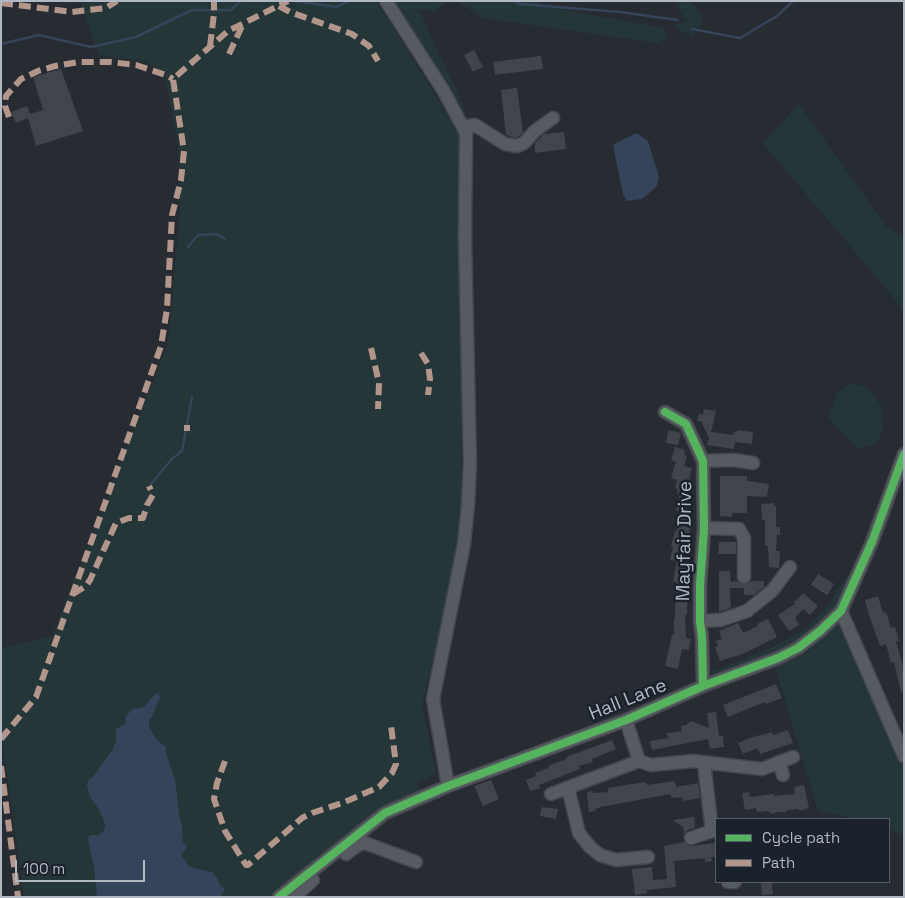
<!DOCTYPE html>
<style>
body{margin:0}
#map{position:relative;width:905px;height:898px;overflow:hidden;background:#272c32;font-family:"Space Grotesk",sans-serif}
canvas{display:block}
.frame{position:absolute;inset:0;border:2px solid #b0b8c4;pointer-events:none}
.legend{position:absolute;left:715px;top:818px;width:175px;height:65px;box-sizing:border-box;background:#1b222c;border:1px solid #575e69;margin:0;padding:6px 9px;list-style:none;font-size:15px;color:#b0b8c4}
.legend li{display:flex;align-items:center;gap:10px;height:25px}
.legend b{width:25px;border:1px solid #575e69}
.scale{position:absolute;left:15px;top:860px;width:130px;height:22px;box-sizing:border-box;border:2px solid #b0b8c4;border-top:0;padding-left:6px;font-size:15px;line-height:18px;white-space:nowrap;color:#b0b8c4;-webkit-text-stroke:4px #1b222c;paint-order:stroke}
</style>
<div id="map">
<canvas width="905" height="898"></canvas>
<div class="frame"></div>
<ul class="legend">
<li><b style="height:6px;background:#56b35d"></b>Cycle path</li>
<li><b style="height:6px;background:#b2968c"></b>Path</li>
</ul>
<div class="scale">100 m</div>
</div>
<script>
const g = document.querySelector('canvas').getContext('2d');
g.lineJoin = 'round';
function fillPath(path, color) {
  g.fillStyle = color;
  g.fill(path, 'evenodd');
}
function shape(rows) {
  const path = new Path2D();
  for (const r of rows) {
    path.moveTo(r[0], r[1]);
    for (let i = 2; i < r.length; i += 2) path.lineTo(r[i], r[i + 1]);
  }
  return path;
}
function stroke(path, color, width, dash) {
  g.strokeStyle = color;
  g.lineWidth = width;
  g.lineCap = dash ? 'butt' : 'round';
  g.setLineDash(dash || []);
  g.stroke(path);
}
function write(font, color, halo, rows, align = 'center') {
  g.font = font + ' "Space Grotesk",sans-serif';
  g.lineWidth = 5;
  g.setLineDash([]);
  g.textBaseline = 'middle';
  g.strokeStyle = halo;
  g.fillStyle = color;
  for (const [text, x, y, turn = 0] of rows) {
    g.save();
    g.translate(x, y);
    g.rotate((+turn || 0) * Math.PI / 180);
    g.textAlign = isNaN(turn) ? turn : align;
    if (halo) g.strokeText(text, 0, 0);
    g.fillText(text, 0, 0);
    g.restore();
  }
}
fillPath(shape([
 [80,1,377,1,463,141,461,542,422,705,436,774,417,783,421,791,387,804,370,816,268,897,24,897,1,730,1,648,52,636,168,344,180,211,178,145,166,84,165,72,142,60,99,55],
 [386,1,450,1,434,11,419,10,463,105,466,133],
 [456,1,538,1,543,6,663,28,668,38,657,43,483,18],
 [674,1,691,1,703,18,693,37,673,26,686,21],
 [799,104,887,227,904,237,904,310,763,143],
 [852,383,867,387,882,407,883,430,876,444,858,449,828,417,838,392],
 [848,574,854,576,835,608,815,631,784,650,715,676,711,672,766,650,797,634,811,623,828,605],
 [840,621,904,766,904,833,900,834,889,829,889,819,856,819,818,811,775,667,804,655]
]), '#253638');
fillPath(shape([
 [634,134,638,134,648,141,659,177,657,186,642,199,627,201,623,194,613,145],
 [159,692,160,698,151,718,149,719,149,727,157,740,166,747,166,753,175,780,179,813,182,826,183,842,187,847,181,855,188,865,193,868,212,872,217,878,221,887,224,888,224,891,220,897,97,897,94,867,88,839,88,837,91,835,98,835,103,832,105,828,105,824,100,811,90,797,87,786,88,780,92,778,113,749,116,741,116,727,118,728,126,723,125,717,133,709,144,707,153,696]
]), '#35445a');
stroke(shape([
 [295,1,336,7,349,1],
 [515,1,519,4,620,12,677,20],
 [692,29,740,38,777,16,793,1],
 [1,44,39,35,91,47,136,37,192,10,231,10,240,1],
 [188,247,198,235,217,234,225,239],
 [151,484,172,459,182,451,192,397]
]), '#35445a', 2.5);
fillPath(shape([
 [474,50,483,67,473,72,464,55],
 [541,56,543,69,495,75,493,62],
 [61,69,83,131,36,146,28,118,16,123,11,112,27,106,30,114,43,110,33,77],
 [517,88,523,133,516,138,506,135,501,90],
 [564,132,566,149,535,153,535,143,544,134],
 [704,409,716,411,711,432,733,435,733,432,737,432,737,430,753,432,752,444,735,442,734,449,707,445,709,438,701,421,697,421,699,414,703,415],
 [668,430,681,433,678,445,666,443],
 [675,447,685,450,684,455,687,456,684,466,692,468,688,484,692,485,688,501,690,502,686,517,692,518,689,534,691,535,686,552,690,553,686,569,691,570,688,584,687,615,685,615,686,638,691,639,689,650,682,649,678,669,665,666,672,635,674,635,674,619,675,619,675,603,677,603,676,582,673,581,677,561,670,560,673,547,671,546,675,531,677,531,681,511,676,510,680,494,677,493,678,489,675,488,677,480,671,478,676,462,671,460],
 [720,476,747,476,747,481,769,484,767,497,747,496,747,513,732,513,732,517,720,516],
 [774,503,774,506,776,506,776,527,780,527,780,535,777,535,776,551,780,551,779,568,769,567,768,546,765,546,765,520,762,520,761,504],
 [719,542,736,542,736,554,718,554],
 [719,571,730,571,731,582,737,581,744,585,751,581,764,581,764,587,754,595,744,595,744,588,730,588,731,608,719,612],
 [818,574,834,584,827,595,811,585],
 [803,593,818,606,810,615,803,609,795,618,799,625,789,631,778,615,795,604,794,602],
 [878,596,883,613,886,612,891,628,895,627,899,641,896,641,904,670,904,691,901,692,894,662,891,663,886,644,880,646,869,615,865,600],
 [768,619,777,637,745,653,720,661,715,647,718,646,716,641,722,639,719,631,738,623,743,633,758,626,757,624],
 [776,684,782,698,766,704,765,702,728,717,723,705],
 [716,712,719,736,723,736,724,747,710,749,708,739,652,750,650,741,668,738,667,733,682,731,681,726,686,725,691,721,709,728,707,713],
 [788,730,793,743,760,754,757,748,743,754,738,743,758,735,758,736,772,732,773,735],
 [612,740,616,749,592,759,593,762,579,766,580,769,539,785,540,788,530,791,526,780,536,776,535,773,549,768,548,766,566,759,566,757],
 [491,780,499,799,483,806,474,786],
 [675,781,676,787,698,783,700,798,683,801,682,797,672,798,670,794,601,807,595,809,596,811,589,812,587,792,592,791,593,793,608,792,608,788,632,784,646,782,647,785],
 [804,785,809,808,799,811,799,809,787,810,786,812,777,812,772,814,768,811,757,812,756,808,745,810,742,793,749,792,750,797,774,794,775,796,795,794,794,787],
 [542,807,558,809,556,819,540,816],
 [694,817,695,828,688,830,684,834,683,827,673,820],
 [684,842,690,846,716,843,716,857,711,857,712,861,705,862,705,858,674,861,676,887,647,890,647,893,635,895,632,869,652,867,653,880,667,879,664,846],
 [761,882,772,882,773,894,762,895]
]), '#41454b');
const minor = shape([
 [386,1,443,90,466,133],
 [665,412,686,424,703,461,704,528,700,586,700,621,702,637,703,686],
 [703,461,734,460,753,463],
 [704,528,739,529,744,538,744,577],
 [841,611,904,756],
 [700,621,721,620,747,611,772,591,790,567],
 [626,720,639,761],
 [779,762,783,775],
 [704,763,712,831,716,831],
 [448,786,433,699,464,544,468,505,470,464,465,238,466,133,469,126,475,125,505,144,517,146,524,143,535,131,553,118],
 [568,788,579,833,590,847,600,855,616,860,648,857],
 [551,794,639,761,651,765,693,761,762,769,793,757],
 [691,838,712,831],
 [346,854,358,845,365,843,416,862],
 [728,882,735,882],
 [279,897,385,813,448,786,626,720,703,686,778,658,798,648,820,631,841,611,872,542,904,454],
 [294,897,313,880]
]);
stroke(minor, '#43474b', 15);
stroke(minor, '#565a61', 12);
stroke(shape([
 [1,3,72,12,106,8,117,1],
 [279,6,290,12,352,34,369,46,378,61],
 [210,46,214,14,214,1],
 [229,54,243,24],
 [9,117,5,106,6,96,21,79,38,71,55,66,79,62,110,62,136,65,166,75,173,79],
 [371,348,379,383,378,409],
 [421,353,428,364,430,379,428,395],
 [184,428,190,428],
 [73,594,86,586,90,580,116,523,129,518,143,518,147,505,153,495,149,486],
 [1,739,36,697,161,346,167,309,172,215,181,180,184,151,173,79,228,31,288,1],
 [225,761,217,783,214,799,225,831,246,865,248,865,302,818,312,813,345,802,379,787,392,773,396,764,391,726],
 [1,766,18,897]
]), '#b2968c', 6, [12, 6]);
stroke(shape([
 [665,412,686,424,703,461,704,528,700,586,700,621,702,637,703,686],
 [279,897,385,813,448,786,626,720,703,686,778,658,798,648,820,631,841,611,872,542,904,454]
]), '#56b35d', 8);
write('19px', '#b0b8c4', '#1b222c', [
 ["Mayfair Drive",685,541,-89],
 ["Hall Lane",628,700,-22]
]);
</script>
